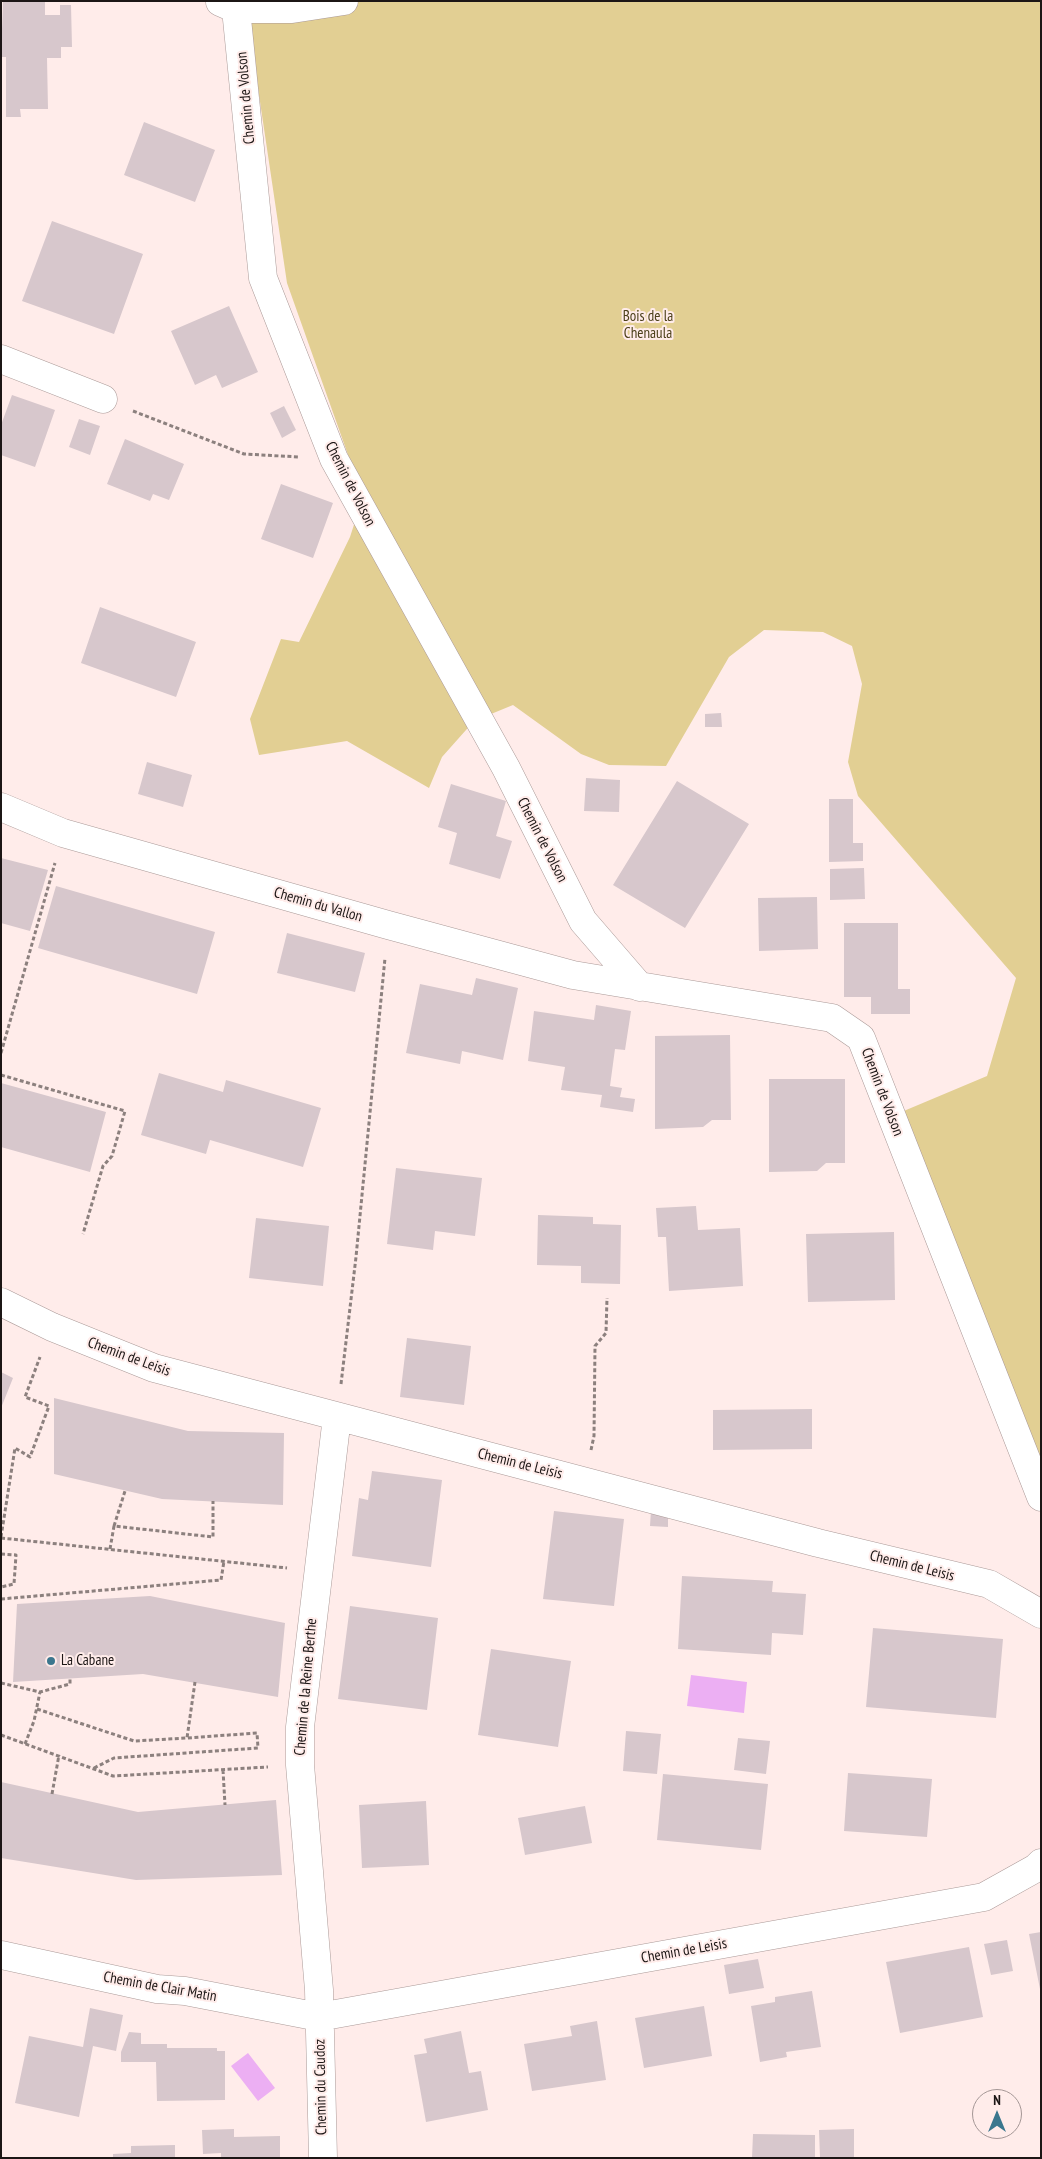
<!DOCTYPE html>
<style>
body{margin:0}
#map{position:relative;width:1042px;height:2159px;overflow:hidden;background:#ffecea;font-family:"PT Sans Narrow",sans-serif}
canvas{display:block}
.frame{position:absolute;inset:0;border:2px solid #1c1615;pointer-events:none}
.north{position:absolute;left:972px;top:2089px;width:50px;height:50px;box-sizing:border-box;background:#ffecea;border:1px solid #a49695;border-radius:50%;rotate:0deg;font-size:14px;font-weight:700;line-height:20px;text-align:center;color:#1c1615}
.north::after{content:'';display:block;margin:auto;width:18px;height:22px;background:#3b778e;clip-path:polygon(50% 0,100% 100%,50% 72%,0 100%)}
</style>
<div id="map">
<canvas width="1042" height="2159"></canvas>
<div class="frame"></div>
<div class="north">N</div>
</div>
<script>
const g = document.querySelector('canvas').getContext('2d');
g.lineJoin = 'round';
function fillPath(path, color) {
  g.fillStyle = color;
  g.fill(path, 'evenodd');
}
function shape(rows) {
  const path = new Path2D();
  for (const r of rows) {
    path.moveTo(r[0], r[1]);
    for (let i = 2; i < r.length; i += 2) path.lineTo(r[i], r[i + 1]);
  }
  return path;
}
function stroke(path, color, width, dash) {
  g.strokeStyle = color;
  g.lineWidth = width;
  g.lineCap = dash ? 'butt' : 'round';
  g.setLineDash(dash || []);
  g.stroke(path);
}
function write(font, color, halo, rows, align = 'center') {
  g.font = font + ' "PT Sans Narrow",sans-serif';
  g.lineWidth = 4;
  g.setLineDash([]);
  g.textBaseline = 'middle';
  g.strokeStyle = halo;
  g.fillStyle = color;
  for (const [text, x, y, turn = 0] of rows) {
    g.save();
    g.translate(x, y);
    g.rotate((+turn || 0) * Math.PI / 180);
    g.textAlign = isNaN(turn) ? turn : align;
    if (halo) g.strokeText(text, 0, 0);
    g.fillText(text, 0, 0);
    g.restore();
  }
}
fillPath(shape([
 [245,1,1041,1,1041,1469,899,1113,987,1076,1016,978,858,796,848,762,862,684,852,646,823,632,764,630,729,657,666,766,609,765,581,754,513,705,474,721,442,757,429,788,347,741,259,755,250,719,281,639,299,642,350,537,363,497,287,283]
]), '#e2cf93');
fillPath(shape([
 [691,1675,747,1682,744,1713,687,1706],
 [248,2053,275,2088,258,2101,231,2066]
]), '#ecaff3');
fillPath(shape([
 [3,1,45,1,45,15,60,15,60,5,71,5,72,47,61,47,61,58,47,58,48,109,20,109,21,117,6,117,6,57,1,57],
 [144,122,215,150,195,202,124,175],
 [52,221,143,254,114,334,22,301],
 [229,306,258,372,222,388,216,375,195,385,171,331],
 [12,395,55,410,35,467,1,455,1,425],
 [284,406,296,430,282,438,270,413],
 [79,419,100,426,90,455,69,447],
 [125,439,184,464,169,500,153,494,150,501,107,484],
 [281,484,333,503,313,558,261,539],
 [100,607,196,642,176,697,81,663],
 [721,713,722,727,705,727,705,714],
 [147,762,192,775,183,807,138,794],
 [586,778,620,780,619,812,584,811],
 [677,781,749,824,685,928,613,885],
 [451,784,506,801,496,836,512,841,500,879,449,864,457,833,438,827],
 [829,799,853,799,853,843,863,843,863,861,829,862],
 [1,858,48,870,30,931,1,923],
 [864,868,865,899,830,900,830,869],
 [56,886,215,932,197,994,38,948],
 [817,897,818,949,759,951,758,898],
 [844,923,898,923,898,989,910,989,910,1014,871,1014,871,997,844,997],
 [287,933,365,953,355,992,277,973],
 [476,978,518,988,503,1060,462,1051,460,1064,406,1053,420,984,472,995],
 [596,1005,631,1011,625,1050,615,1049,610,1086,622,1088,620,1097,635,1099,633,1112,600,1107,602,1095,561,1090,565,1067,528,1061,534,1011,594,1020],
 [730,1035,731,1120,712,1120,703,1127,655,1129,655,1036],
 [159,1073,223,1092,226,1080,321,1108,303,1167,210,1140,206,1154,141,1135],
 [769,1079,845,1079,845,1163,826,1163,817,1171,769,1172],
 [1,1083,106,1112,90,1172,1,1147],
 [396,1168,482,1178,475,1236,435,1231,433,1250,387,1244],
 [696,1206,698,1230,740,1228,743,1286,669,1291,666,1237,658,1237,656,1208],
 [538,1215,593,1217,593,1224,621,1225,620,1284,581,1283,581,1266,537,1265],
 [256,1218,329,1226,323,1286,249,1278],
 [894,1232,895,1300,808,1302,806,1234],
 [407,1338,471,1346,464,1405,400,1397],
 [1,1372,13,1378,1,1408],
 [54,1398,188,1431,284,1433,283,1505,162,1499,54,1474],
 [812,1409,812,1449,713,1450,713,1410],
 [372,1471,442,1480,431,1567,352,1556,359,1498,368,1500],
 [651,1510,668,1510,668,1527,650,1526],
 [554,1511,624,1519,614,1606,543,1599],
 [682,1576,773,1581,772,1592,806,1594,803,1635,772,1633,771,1655,678,1649],
 [150,1596,285,1623,278,1697,143,1674,13,1682,17,1604],
 [350,1606,438,1618,427,1710,338,1699],
 [873,1628,1003,1639,996,1718,866,1707],
 [491,1649,571,1661,558,1747,478,1735],
 [626,1731,661,1734,657,1774,623,1771],
 [738,1738,770,1741,766,1774,734,1770],
 [848,1773,932,1779,927,1837,844,1831],
 [663,1774,768,1784,761,1850,657,1840],
 [1,1782,138,1812,276,1800,282,1875,136,1880,1,1858],
 [426,1801,429,1865,362,1868,359,1805],
 [585,1806,592,1843,525,1855,518,1818],
 [1041,1932,1041,1988,1040,1989,1029,1934],
 [1007,1940,1013,1971,991,1975,984,1944],
 [969,1947,983,2017,900,2033,886,1962],
 [758,1959,764,1988,729,1994,724,1965],
 [812,1991,821,2047,786,2052,787,2057,760,2062,751,2006,775,2002,775,1997],
 [704,2006,712,2056,644,2068,635,2018],
 [90,2008,123,2015,116,2051,93,2046,79,2117,15,2103,29,2036,83,2047],
 [597,2021,606,2080,532,2091,524,2044,572,2036,570,2026],
 [461,2031,469,2073,481,2071,488,2110,426,2122,414,2055,427,2053,424,2039],
 [129,2032,141,2033,141,2044,167,2044,167,2048,217,2048,217,2051,225,2051,225,2100,157,2101,156,2062,121,2062,121,2052],
 [234,2129,234,2137,280,2136,280,2158,221,2158,221,2153,203,2154,202,2130],
 [854,2129,854,2158,820,2158,819,2130],
 [753,2134,815,2135,815,2158,752,2158],
 [175,2145,175,2158,113,2158,113,2154,131,2153,131,2146]
]), '#d7c7cc');
const minor = shape([
 [220,2,236,9,292,9,344,1],
 [236,9,263,278,334,459,506,768,583,921,640,987],
 [1,359,103,399],
 [1,807,63,833,388,925,573,975,832,1018,861,1038,1041,1497],
 [1,1302,52,1327,154,1368,818,1543,989,1584,1041,1614],
 [1,1955,157,1989,185,1991,319,2017,984,1897,1036,1868,1041,1863],
 [323,2158,319,1990,300,1765,300,1727,337,1417]
]);
stroke(minor, '#ab9a98', 29);
stroke(shape([
 [133,411,244,454,299,457],
 [1,1053,55,863],
 [1,1075,125,1111,112,1156,103,1166,83,1234],
 [341,1384,356,1257,385,958],
 [591,1450,594,1436,595,1346,606,1333,607,1298],
 [114,1526,125,1491],
 [1,1537,15,1448,30,1457,49,1406,25,1397,40,1357],
 [1,1538,287,1568],
 [110,1549,114,1526,213,1537,213,1501],
 [1,1554,16,1555,14,1584,1,1587],
 [1,1599,221,1580,224,1561],
 [1,1683,40,1692,70,1684,70,1678],
 [37,1709,134,1741,187,1738,195,1682],
 [1,1735,113,1776,268,1767],
 [25,1744,34,1721,40,1692],
 [94,1768,114,1758,258,1748,257,1733,187,1738],
 [223,1770,225,1805],
 [52,1794,59,1755]
]), '#8c807e', 3, [4, 2.5]);
stroke(minor, '#fff', 28);
for (const [x, y, r, color] of [
 [51,1661,5,"#3b778e"]
]) {
  const dot = new Path2D();
  dot.arc(x, y, r, 0, 2 * Math.PI);
  g.fillStyle = color;
  g.fill(dot);
  stroke(dot, '#ffecea', 2);
}
write('15px', '#1c1615', '#ffecea', [
 ["Chemin de Volson",246,98,-95],
 ["Chemin de Volson",350,484,63],
 ["Chemin de Volson",542,840,63],
 ["Chemin du Vallon",318,905,16],
 ["Chemin de Volson",882,1092,69],
 ["Chemin de Leisis",129,1357,20],
 ["Chemin de Leisis",520,1464,14],
 ["Chemin de Leisis",912,1566,14],
 ["Chemin de la Reine Berthe",306,1687,-85],
 ["Chemin de Leisis",684,1951,-10],
 ["Chemin de Clair Matin",160,1987,10],
 ["Chemin du Caudoz",321,2087,-91]
]);
write('15px', '#4c401a', '#ffecea', [
 ["Bois de la",648,317],
 ["Chenaula",648,334]
]);
write('15px', '#1c1615', '#ffecea', [
 ["La Cabane",61,1661]
], 'left');
</script>
